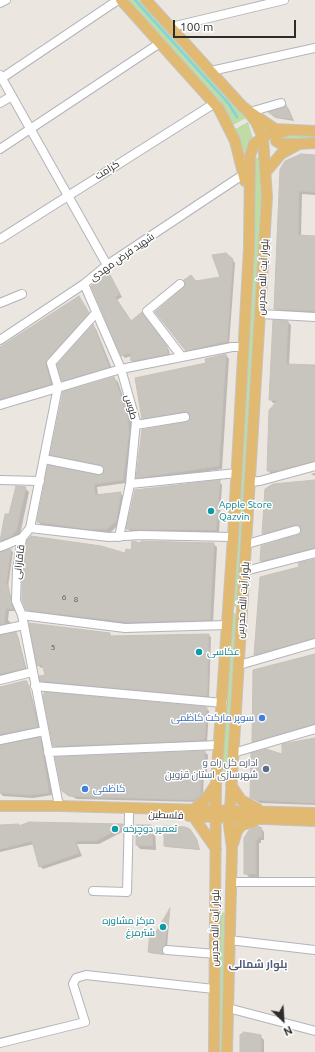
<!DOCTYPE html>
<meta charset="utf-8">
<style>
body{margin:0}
#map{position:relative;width:315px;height:1052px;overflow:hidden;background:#ece6e0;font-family:Ubuntu,sans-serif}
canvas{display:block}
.north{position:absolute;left:263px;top:1000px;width:40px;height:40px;-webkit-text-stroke:3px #fff;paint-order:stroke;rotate:155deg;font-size:11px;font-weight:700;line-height:16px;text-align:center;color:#2c2c2c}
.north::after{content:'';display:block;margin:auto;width:14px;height:18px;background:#2c2c2c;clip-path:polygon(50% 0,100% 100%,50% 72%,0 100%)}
.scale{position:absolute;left:173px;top:20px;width:123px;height:18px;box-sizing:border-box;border:2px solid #2c2c2c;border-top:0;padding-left:5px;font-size:12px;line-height:14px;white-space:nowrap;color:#2c2c2c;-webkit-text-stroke:3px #fff;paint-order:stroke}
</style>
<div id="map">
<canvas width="315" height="1052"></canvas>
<div class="north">N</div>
<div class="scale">100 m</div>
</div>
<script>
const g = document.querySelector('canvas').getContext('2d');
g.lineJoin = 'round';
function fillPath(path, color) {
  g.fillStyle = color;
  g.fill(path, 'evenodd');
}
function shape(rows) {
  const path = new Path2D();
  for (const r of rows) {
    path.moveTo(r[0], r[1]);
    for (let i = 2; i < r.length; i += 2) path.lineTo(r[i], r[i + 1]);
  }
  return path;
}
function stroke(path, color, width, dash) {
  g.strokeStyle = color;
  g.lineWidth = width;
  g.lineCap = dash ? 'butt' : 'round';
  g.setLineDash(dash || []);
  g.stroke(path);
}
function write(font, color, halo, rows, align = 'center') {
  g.font = font + ' Ubuntu,Cairo,sans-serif';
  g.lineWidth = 3;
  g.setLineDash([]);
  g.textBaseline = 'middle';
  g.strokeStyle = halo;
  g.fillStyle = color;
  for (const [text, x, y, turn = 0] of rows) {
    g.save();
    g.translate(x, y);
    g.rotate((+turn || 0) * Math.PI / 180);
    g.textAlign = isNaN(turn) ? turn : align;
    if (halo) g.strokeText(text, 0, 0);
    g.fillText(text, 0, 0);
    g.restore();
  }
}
fillPath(shape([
 [126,0,142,0,241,108,246,118,233,125,222,107],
 [248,122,253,139,245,154,235,129],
 [315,131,315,144,276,139,276,136],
 [265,157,243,606,235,607,229,604,249,158],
 [235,613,242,617,228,783,226,783,224,780,221,730,228,614],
 [222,912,226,914,227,1052,214,1052,219,914]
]), '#bedca3');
fillPath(shape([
 [286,106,289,109,294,121,276,118,272,115],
 [315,156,315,195,302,194,301,236,315,237,315,314,278,312,275,309,281,169],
 [232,260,235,263,229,345,189,353,186,350,196,282,221,278],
 [108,273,122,297,117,300,132,322,144,316,169,350,170,357,135,364,132,361,131,356,125,358,122,355],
 [79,297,92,317,49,365,54,388,0,405,0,349],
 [274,321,288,322,291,325,289,365,315,366,315,464,278,474,271,474,268,470,277,403,273,403,270,399],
 [93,326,96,329,112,369,66,384,63,380],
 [226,355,229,359,222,469,141,481,137,477,186,423,191,416,146,421,142,418,207,364],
 [114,378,118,382,130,417,133,435,126,483,97,487,98,495,120,493,124,497,121,522,111,532,93,532,42,525,38,522,105,472,105,468,55,458,51,454],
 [315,473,315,476,311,474],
 [219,481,222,485,219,532,131,532,128,529],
 [315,481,315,551,265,564,261,561,262,546,298,536,302,531,299,528,266,537,263,534],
 [25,488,29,492,20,535,5,544,1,541,5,515,10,515],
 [142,544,213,544,217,547,213,623,133,625,30,613,27,609],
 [10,550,13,552,8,587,15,611,9,611,8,620,11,623,9,626,0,628,0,552],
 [315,560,315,641,259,658,255,654,300,567],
 [16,633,18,636,27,671,0,677,0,636],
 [109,634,111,636,208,635,211,637,209,698,44,683,41,680,46,676,44,667,41,668,38,665],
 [315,655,315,728,256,745,253,741],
 [26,682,29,685,40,729,0,740,0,688],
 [206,708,209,711,207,742,57,749,54,746],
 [40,738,43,741,52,795,33,798,3,796,0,793,0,746],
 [315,739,315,805,260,803,251,797,283,755,283,745],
 [205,752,208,755,207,772,204,771,203,797,198,802,77,799,66,794],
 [18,825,20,827,123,825,126,830,99,844,77,844,82,856,43,869,40,866,34,844,0,852,0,826],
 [151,826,155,830,156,850,140,849,137,845],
 [185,828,196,838,200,850,167,847,165,846],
 [261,828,264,832,264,840,261,840,261,843,259,843,259,877,249,877,245,873,245,838],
 [170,910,167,947,163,951,164,955,150,953,149,952,156,934],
 [260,1036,264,1040,264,1052,241,1052]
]), '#0003');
stroke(shape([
 [135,0,229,104,237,117]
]), '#80d4e1', 2.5);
const building = shape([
 [286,105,292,119,275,117,268,112,283,108,286,105],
 [301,154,315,155,315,192,299,191,298,235,315,236,315,311,274,309,280,169,285,161,301,154],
 [226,253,233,259,227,342,222,342,186,351,155,312,183,288,185,284,184,280,191,275,196,281,220,277,212,255,226,253],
 [108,271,120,294,115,297,131,321,142,312,167,346,168,354,131,361,130,353,121,356,91,286,108,271],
 [79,296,89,313,47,360,46,365,51,384,0,399,0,347,79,296],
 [273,320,288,321,286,364,315,365,315,461,275,471,267,471,269,410,278,400,269,400,273,320],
 [93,324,109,367,62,381,57,364,93,324],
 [226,354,219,466,136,478,142,430,186,422,190,417,189,413,184,412,142,419,135,378,206,363,205,359,226,354],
 [114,377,127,412,129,431,123,480,94,484,95,495,121,492,116,521,107,529,89,529,37,522,48,465,98,475,104,471,104,468,100,465,50,455,63,392,114,377],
 [220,480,216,530,126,529,135,490,220,480],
 [315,480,315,548,260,561,261,546,298,535,301,531,300,526,295,525,262,534,265,489,273,484,315,480],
 [16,486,26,487,16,531,13,533,12,536,0,541,5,514,9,514,16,486],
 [31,536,101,546,125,553,126,549,131,550,132,541,141,543,141,541,214,543,210,620,129,622,26,610,22,600,22,571,27,540,31,536],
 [11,549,6,585,8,585,13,609,6,608,4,624,0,624,0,552,11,549],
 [315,559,315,638,254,655,260,577,299,567,298,563,315,559],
 [29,623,110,633,110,636,209,634,207,696,40,681,39,676,45,675,42,664,37,666,29,623],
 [16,632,25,668,0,674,0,635,16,632],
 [315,654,315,724,252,742,253,670,315,654],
 [24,681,27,681,38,727,0,734,0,687,24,681],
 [45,692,207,707,205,737,203,740,53,746,43,695,45,692],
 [40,737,49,793,30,795,0,793,0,745,40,737],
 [315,738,315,803,256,800,250,798,251,753,266,749,282,754,282,744,315,738],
 [205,751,204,770,201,769,201,794,194,800,69,796,62,791,55,757,205,751],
 [29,822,123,824,123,826,96,841,75,841,79,853,39,867,32,841,0,849,0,825,19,824,19,826,29,822],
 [136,825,151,825,153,846,136,845,136,825],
 [164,826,185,827,190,829,197,840,199,849,164,846,164,826],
 [257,827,261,827,262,837,258,837,258,840,256,840,256,874,244,874,244,838,249,830,257,827],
 [170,908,165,945,162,949,163,954,148,952,150,932,156,932,170,908],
 [244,1032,261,1035,261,1052,240,1052,240,1035,244,1032]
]);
fillPath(building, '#c8c4be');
stroke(building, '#c8c1ba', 1);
const minor = shape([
 [0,3,6,0],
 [171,27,284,0],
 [211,71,315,48],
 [0,75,107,265],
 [2,78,118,0],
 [0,103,12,96],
 [250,112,281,103],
 [0,149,160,43],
 [0,239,215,103],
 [84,284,121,369,136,422,130,484,119,537],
 [180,284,147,311,182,357],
 [0,303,22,294],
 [261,314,315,317],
 [0,340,84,284,107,265,244,174],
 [0,405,121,369,232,347,243,347],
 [136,425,185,417],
 [44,459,99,470],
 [0,480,40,481],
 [249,482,260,481,315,466],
 [130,484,237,473],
 [30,528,109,537,140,535,233,537],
 [247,544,296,530],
 [0,547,22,538],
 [245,571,315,553],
 [22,615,125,628,227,625],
 [0,630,24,625],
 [239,665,315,643],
 [0,680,32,672],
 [35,686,223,703],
 [0,740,44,731],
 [48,752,219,745],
 [233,753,315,729],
 [59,806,22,615,16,601,17,570,22,538,30,528,58,387,51,363,96,313],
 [231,882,315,882],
 [93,891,127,892,129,814],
 [229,940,315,950],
 [167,950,216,954],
 [228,1008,315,1031],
 [0,1043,85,1022,73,984,76,978,86,975,214,989]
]);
const major = shape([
 [121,0,219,109,235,141,245,181],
 [146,0,243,107,275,129,315,131],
 [286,131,277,134,276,141,281,144,296,144],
 [266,172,281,154,299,144,315,143],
 [231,785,241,800,258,809],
 [0,806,59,806,315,813],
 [193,810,206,799,216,784],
 [189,816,315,821],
 [193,816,216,849],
 [233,844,237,831,242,825,254,822],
 [214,1052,216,784,233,537,249,248,250,156,254,144,275,129],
 [227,1052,232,848,229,826,267,197,263,138,256,122,245,108]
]);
stroke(minor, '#b1b4bb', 10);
stroke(major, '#c4c4c4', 12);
stroke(minor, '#fff', 8);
stroke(major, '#e1b970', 10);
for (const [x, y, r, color] of [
 [211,511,4,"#0f9aa8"],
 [199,652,4,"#0f9aa8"],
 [262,718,4,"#3f7fe0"],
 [266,769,4,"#5c6f8a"],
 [85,789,4,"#3f7fe0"],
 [115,829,4,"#0f9aa8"],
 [163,927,4,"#0f9aa8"]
]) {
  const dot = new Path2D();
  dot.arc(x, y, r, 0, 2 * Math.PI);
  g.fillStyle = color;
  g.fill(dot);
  stroke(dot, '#fff', 1.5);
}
write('8px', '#535250', null, [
 ["6",64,597],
 ["8",76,599],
 ["5",53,647]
]);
write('10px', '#2c2c2c', '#fff', [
 ["کرامت",107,170,-32],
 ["شهید فرض مهدی",122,257,-35],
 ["بلوار آیت الله مدرس",263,277,-87],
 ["طوس",131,407,75],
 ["قاقازانی",19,562,-83],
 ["بلوار آیت الله مدرس",243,600,-86],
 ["فلسطین",166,815,2],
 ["بلوار آیت الله مدرس",215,928,-89]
]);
write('10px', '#0d838f', '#fff', [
 ["Apple Store",219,505],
 ["Qazvin",219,517],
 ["عکاسی",207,652],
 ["تعمیر دوچرخه",123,829],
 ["مرکز مشاوره",155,921,"right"],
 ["شترمرغ",155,933,"right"]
], 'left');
write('10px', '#366cbe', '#fff', [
 ["سوپر مارکت کاظمی",254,718],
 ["کاظمی",93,789,"left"]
], 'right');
write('10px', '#4e5e75', '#fff', [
 ["اداره کل راه و",258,763],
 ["شهرسازی استان قزوین",258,775]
], 'right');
write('bold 11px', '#515d78', '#fff', [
 ["بلوار شمالی",258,964]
]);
</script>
